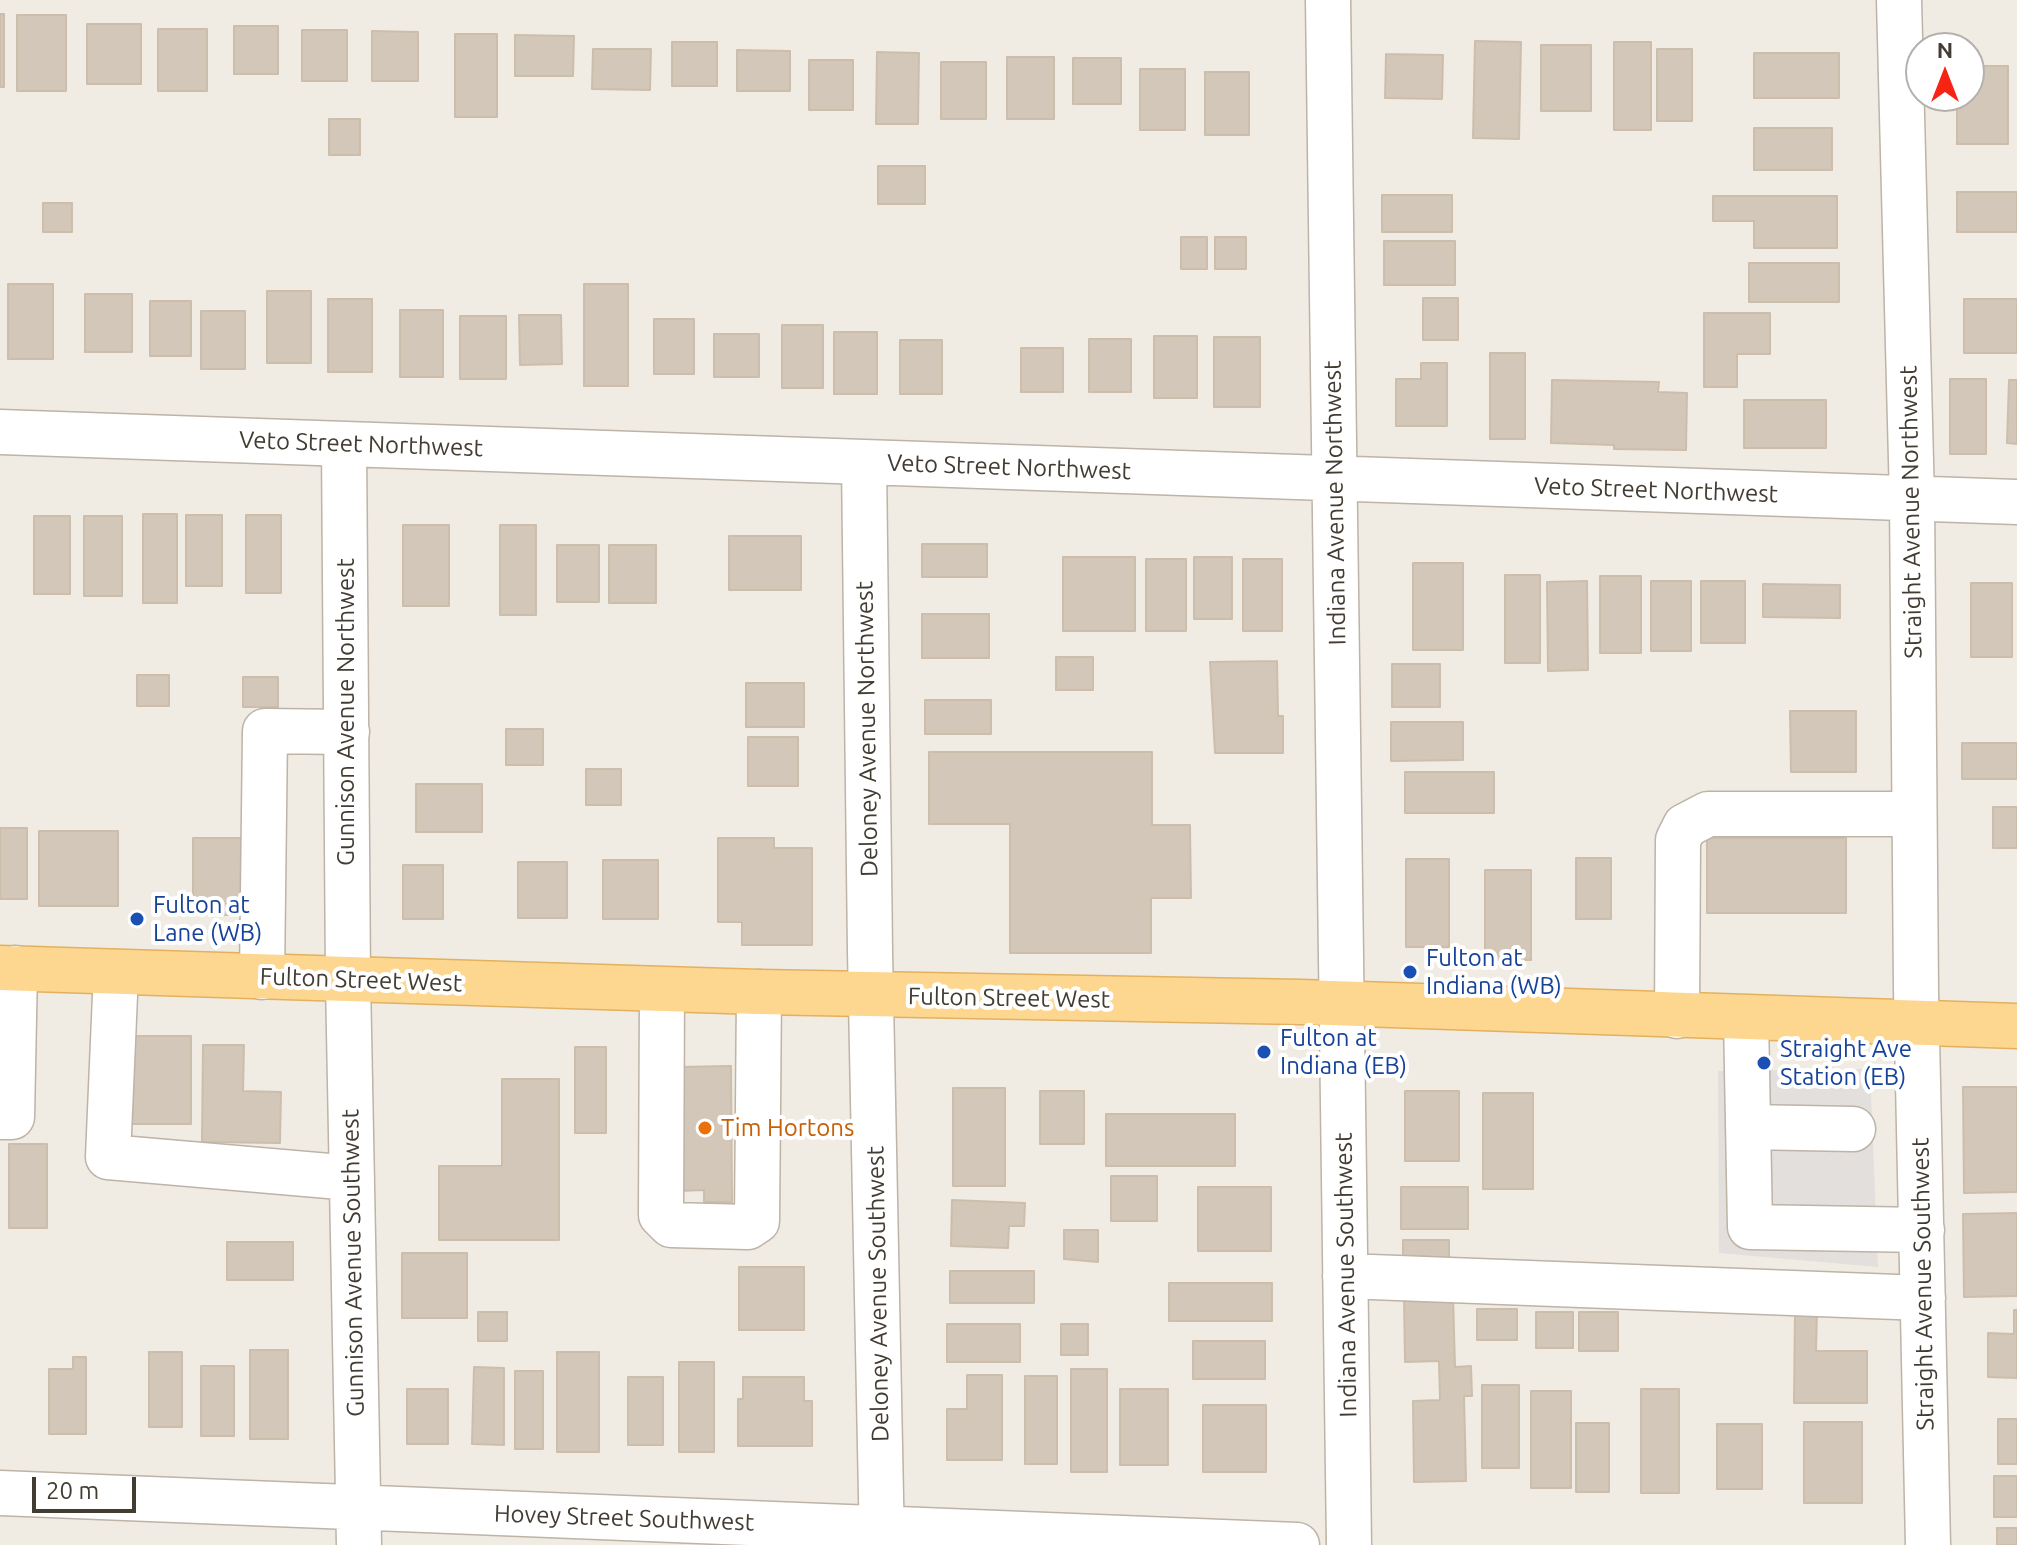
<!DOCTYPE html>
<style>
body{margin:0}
#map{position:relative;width:2017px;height:1545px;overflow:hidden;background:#f1ece3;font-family:Ubuntu,sans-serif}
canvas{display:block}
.north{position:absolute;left:1905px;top:32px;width:80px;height:80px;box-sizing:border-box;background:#fff;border:2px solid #b4b1ad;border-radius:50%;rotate:0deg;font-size:22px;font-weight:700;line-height:32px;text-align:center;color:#433c33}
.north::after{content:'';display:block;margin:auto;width:28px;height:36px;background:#f82413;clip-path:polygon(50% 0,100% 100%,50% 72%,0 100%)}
.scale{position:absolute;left:32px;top:1477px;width:104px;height:36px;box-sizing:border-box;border:4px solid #433c33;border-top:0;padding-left:10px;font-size:24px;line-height:28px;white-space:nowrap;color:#433c33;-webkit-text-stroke:6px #fff;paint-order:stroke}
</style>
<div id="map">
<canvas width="2017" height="1545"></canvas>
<div class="north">N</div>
<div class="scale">20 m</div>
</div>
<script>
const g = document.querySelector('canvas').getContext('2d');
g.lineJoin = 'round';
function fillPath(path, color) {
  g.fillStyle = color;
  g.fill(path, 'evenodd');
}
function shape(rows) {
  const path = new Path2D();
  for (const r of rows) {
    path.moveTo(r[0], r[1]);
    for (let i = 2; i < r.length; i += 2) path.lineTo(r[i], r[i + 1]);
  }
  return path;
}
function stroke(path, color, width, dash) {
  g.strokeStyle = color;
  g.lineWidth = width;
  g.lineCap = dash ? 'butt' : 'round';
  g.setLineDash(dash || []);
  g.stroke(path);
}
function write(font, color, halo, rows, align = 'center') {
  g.font = font + ' Ubuntu,sans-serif';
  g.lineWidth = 8;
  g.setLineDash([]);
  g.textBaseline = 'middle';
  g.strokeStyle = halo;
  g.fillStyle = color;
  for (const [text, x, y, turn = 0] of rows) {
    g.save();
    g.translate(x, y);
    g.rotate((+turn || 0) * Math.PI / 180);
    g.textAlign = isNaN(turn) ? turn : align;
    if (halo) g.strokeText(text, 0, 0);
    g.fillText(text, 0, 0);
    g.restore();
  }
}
fillPath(shape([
 [1870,1069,1878,1267,1719,1253,1718,1071]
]), '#e2dfdc');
const building = shape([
 [0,14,4,14,4,87,0,87,0,14],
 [17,15,66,15,66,91,17,91,17,15],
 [87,24,141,24,141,84,87,84,87,24],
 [234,26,278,26,278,74,234,74,234,26],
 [158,29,207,29,207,91,158,91,158,29],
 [302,30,347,30,347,81,302,81,302,30],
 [372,31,418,32,418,81,372,81,372,31],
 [455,34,497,34,497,117,455,117,455,34],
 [515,35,574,36,573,76,515,76,515,35],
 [1475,41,1521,42,1519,139,1473,138,1475,41],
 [672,42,717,42,717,86,672,86,672,42],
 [1614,42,1651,42,1651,130,1614,130,1614,42],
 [1541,45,1591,45,1591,111,1541,111,1541,45],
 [593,49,651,49,650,90,592,89,593,49],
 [1657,49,1692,49,1692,121,1657,121,1657,49],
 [737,50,790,51,790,91,737,91,737,50],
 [877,52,919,53,918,124,876,124,877,52],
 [1754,53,1839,53,1839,98,1754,98,1754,53],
 [1386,54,1443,55,1442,99,1385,98,1386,54],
 [1007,57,1054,57,1054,119,1007,119,1007,57],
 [1073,58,1121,58,1121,104,1073,104,1073,58],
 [809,60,853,60,853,110,809,110,809,60],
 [941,62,986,62,986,119,941,119,941,62],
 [1969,66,2008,66,2008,144,1957,144,1957,96,1969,96,1969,66],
 [1140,69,1185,69,1185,130,1140,130,1140,69],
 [1205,72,1249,72,1249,135,1205,135,1205,72],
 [329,119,360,119,360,155,329,155,329,119],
 [1754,128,1832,128,1832,170,1754,170,1754,128],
 [878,166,925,166,925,204,878,204,878,166],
 [1957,192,2017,192,2017,232,1957,232,1957,192],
 [1382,195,1452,195,1452,232,1382,232,1382,195],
 [1713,196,1837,196,1837,248,1754,248,1754,221,1713,221,1713,196],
 [43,203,72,203,72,232,43,232,43,203],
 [1181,237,1207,237,1207,269,1181,269,1181,237],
 [1215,237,1246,237,1246,269,1215,269,1215,237],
 [1384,241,1455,241,1455,285,1384,285,1384,241],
 [1749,263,1839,263,1839,302,1749,302,1749,263],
 [8,284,53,284,53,359,8,359,8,284],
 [584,284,628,284,628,386,584,386,584,284],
 [267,291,311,291,311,363,267,363,267,291],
 [85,294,132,294,132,352,85,352,85,294],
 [1423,298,1458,298,1458,340,1423,340,1423,298],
 [328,299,372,299,372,372,328,372,328,299],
 [1964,299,2017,299,2017,353,1964,353,1964,299],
 [150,301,191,301,191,356,150,356,150,301],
 [400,310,443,310,443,377,400,377,400,310],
 [201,311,245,311,245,369,201,369,201,311],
 [1704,313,1770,313,1770,354,1737,354,1737,387,1704,387,1704,313],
 [519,315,561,315,562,364,520,365,519,315],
 [460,316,506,316,506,379,460,379,460,316],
 [654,319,694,319,694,374,654,374,654,319],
 [782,325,823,325,823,388,782,388,782,325],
 [834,332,877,332,877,394,834,394,834,332],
 [714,334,759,334,759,377,714,377,714,334],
 [1154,336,1197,336,1197,398,1154,398,1154,336],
 [1214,337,1260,337,1260,407,1214,407,1214,337],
 [1089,339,1131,339,1131,392,1089,392,1089,339],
 [900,340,942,340,942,394,900,394,900,340],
 [1021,348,1063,348,1063,392,1021,392,1021,348],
 [1490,353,1525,353,1525,439,1490,439,1490,353],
 [1421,363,1447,363,1447,426,1396,426,1396,379,1421,379,1421,363],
 [1950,379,1986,379,1986,454,1950,454,1950,379],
 [1552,380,1659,382,1658,392,1687,393,1686,450,1614,449,1614,445,1551,443,1552,380],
 [2009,380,2017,380,2017,444,2007,443,2009,380],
 [1744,400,1826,400,1826,448,1744,448,1744,400],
 [143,514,177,514,177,603,143,603,143,514],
 [186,515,222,515,222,586,186,586,186,515],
 [246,515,281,515,281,593,246,593,246,515],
 [34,516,70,516,70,594,34,594,34,516],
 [84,516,122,516,122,596,84,596,84,516],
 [403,525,449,525,449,606,403,606,403,525],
 [500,525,536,525,536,615,500,615,500,525],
 [729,536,801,536,801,590,729,590,729,536],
 [922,544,987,544,987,577,922,577,922,544],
 [557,545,599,545,599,602,557,602,557,545],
 [609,545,656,545,656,603,609,603,609,545],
 [1063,557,1135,557,1135,631,1063,631,1063,557],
 [1194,557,1232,557,1232,619,1194,619,1194,557],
 [1146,559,1186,559,1186,631,1146,631,1146,559],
 [1243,559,1282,559,1282,631,1243,631,1243,559],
 [1413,563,1463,563,1463,650,1413,650,1413,563],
 [1505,575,1540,575,1540,663,1505,663,1505,575],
 [1600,576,1641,576,1641,653,1600,653,1600,576],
 [1587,581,1588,670,1548,671,1547,582,1587,581],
 [1651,581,1691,581,1691,651,1651,651,1651,581],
 [1701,581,1745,581,1745,643,1701,643,1701,581],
 [1971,583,2012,583,2012,657,1971,657,1971,583],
 [1763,584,1840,585,1840,618,1763,617,1763,584],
 [922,614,989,614,989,658,922,658,922,614],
 [1056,657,1093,657,1093,690,1056,690,1056,657],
 [1277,661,1278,716,1283,716,1283,753,1215,753,1210,662,1277,661],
 [1392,664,1440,664,1440,707,1392,707,1392,664],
 [137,675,169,675,169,706,137,706,137,675],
 [243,677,278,677,278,707,243,707,243,677],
 [746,683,804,683,804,727,746,727,746,683],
 [925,700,991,700,991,734,925,734,925,700],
 [1790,711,1856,711,1856,772,1791,772,1790,711],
 [1391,722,1463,722,1463,760,1391,761,1391,722],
 [506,729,543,729,543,765,506,765,506,729],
 [748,737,798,737,798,786,748,786,748,737],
 [1962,743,2017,743,2017,779,1962,779,1962,743],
 [929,752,1152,752,1152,825,1190,825,1191,898,1151,898,1151,953,1010,953,1010,824,929,824,929,752],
 [586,769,621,769,621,805,586,805,586,769],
 [1405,772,1494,772,1494,813,1405,813,1405,772],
 [416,784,482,784,482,832,416,832,416,784],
 [1993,807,2017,807,2017,848,1993,848,1993,807],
 [0,828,27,828,27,899,0,899,0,828],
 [39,831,118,831,118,906,39,906,39,831],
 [193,838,244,838,244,915,193,915,193,838],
 [718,838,774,838,774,848,812,848,812,945,742,945,742,922,718,922,718,838],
 [1707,838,1846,838,1846,913,1707,913,1707,838],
 [1576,858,1611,858,1611,919,1576,919,1576,858],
 [1406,859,1449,859,1449,947,1406,947,1406,859],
 [603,860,658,860,658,919,603,919,603,860],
 [518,862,567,862,567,918,518,918,518,862],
 [403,865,443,865,443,919,403,919,403,865],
 [1485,870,1531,870,1531,960,1485,960,1485,870],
 [118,1036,191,1036,191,1124,118,1124,118,1036],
 [203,1045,244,1045,243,1091,281,1092,280,1143,202,1142,203,1045],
 [575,1047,606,1047,606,1133,575,1133,575,1047],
 [731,1066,732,1202,704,1202,704,1190,679,1191,678,1067,731,1066],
 [502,1079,559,1079,559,1240,439,1240,439,1166,502,1166,502,1079],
 [1963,1087,2017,1087,2017,1192,1964,1193,1963,1087],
 [953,1088,1005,1088,1005,1186,953,1186,953,1088],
 [1040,1091,1084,1091,1084,1144,1040,1144,1040,1091],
 [1405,1091,1459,1091,1459,1161,1405,1161,1405,1091],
 [1483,1093,1533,1093,1533,1189,1483,1189,1483,1093],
 [1106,1114,1235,1114,1235,1166,1106,1166,1106,1114],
 [9,1144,47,1144,47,1228,9,1228,9,1144],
 [1111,1176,1157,1176,1157,1221,1111,1221,1111,1176],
 [1198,1187,1271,1187,1271,1251,1198,1251,1198,1187],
 [1401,1187,1468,1187,1468,1229,1401,1229,1401,1187],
 [952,1200,1025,1203,1024,1226,1009,1226,1008,1248,951,1246,952,1200],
 [2017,1213,2017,1296,1964,1297,1963,1214,2017,1213],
 [1064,1230,1098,1230,1098,1262,1064,1259,1064,1230],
 [1403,1240,1449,1240,1449,1276,1403,1276,1403,1240],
 [227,1242,293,1242,293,1280,227,1280,227,1242],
 [402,1253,467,1253,467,1318,402,1318,402,1253],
 [739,1267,804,1267,804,1330,739,1330,739,1267],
 [950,1271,1034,1271,1034,1303,950,1303,950,1271],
 [1169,1283,1272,1283,1272,1321,1169,1321,1169,1283],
 [1453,1295,1455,1367,1471,1366,1472,1396,1464,1396,1466,1481,1414,1482,1413,1401,1440,1400,1439,1361,1405,1362,1404,1297,1453,1295],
 [1477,1309,1517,1309,1517,1340,1477,1340,1477,1309],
 [1795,1310,1817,1310,1816,1351,1867,1351,1867,1403,1794,1403,1795,1310],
 [2014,1310,2017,1310,2017,1378,1988,1377,1988,1333,2014,1334,2014,1310],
 [478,1312,507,1312,507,1341,478,1341,478,1312],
 [1536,1312,1573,1312,1573,1348,1536,1348,1536,1312],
 [1579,1312,1618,1312,1618,1351,1579,1351,1579,1312],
 [947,1324,1020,1324,1020,1362,947,1362,947,1324],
 [1061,1324,1088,1324,1088,1355,1061,1355,1061,1324],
 [1193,1341,1265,1341,1265,1379,1193,1379,1193,1341],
 [250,1350,288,1350,288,1439,250,1439,250,1350],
 [149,1352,182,1352,182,1427,149,1427,149,1352],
 [557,1352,599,1352,599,1452,557,1452,557,1352],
 [73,1357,86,1357,86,1434,49,1434,49,1369,73,1369,73,1357],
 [679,1362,714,1362,714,1452,679,1452,679,1362],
 [201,1366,234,1366,234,1436,201,1436,201,1366],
 [474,1367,504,1368,504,1445,472,1444,474,1367],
 [1071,1369,1107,1369,1107,1472,1071,1472,1071,1369],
 [515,1371,543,1371,543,1449,515,1449,515,1371],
 [967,1375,1002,1375,1002,1460,947,1460,947,1409,967,1409,967,1375],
 [1025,1376,1057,1376,1057,1464,1025,1464,1025,1376],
 [628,1377,663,1377,663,1445,628,1445,628,1377],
 [743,1377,804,1377,804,1401,812,1401,812,1446,738,1446,738,1399,743,1399,743,1377],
 [1482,1385,1519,1385,1519,1468,1482,1468,1482,1385],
 [407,1389,448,1389,448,1444,407,1444,407,1389],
 [1120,1389,1168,1389,1168,1465,1120,1465,1120,1389],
 [1641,1389,1679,1389,1679,1493,1641,1493,1641,1389],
 [1531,1391,1571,1391,1571,1488,1531,1488,1531,1391],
 [1203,1405,1266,1405,1266,1472,1203,1472,1203,1405],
 [1998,1419,2017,1419,2017,1464,1998,1464,1998,1419],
 [1804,1422,1862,1422,1862,1503,1804,1503,1804,1422],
 [1576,1423,1609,1423,1609,1492,1576,1492,1576,1423],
 [1717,1424,1762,1424,1762,1489,1717,1489,1717,1424],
 [1994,1476,2017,1476,2017,1517,1994,1517,1994,1476],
 [1997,1528,2017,1528,2017,1545,1997,1545,1997,1528]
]);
fillPath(building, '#d3c7b9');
stroke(building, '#cdbeac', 2);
const minor = shape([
 [1328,0,1349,1545],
 [1899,0,1912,499,1916,990,1928,1545],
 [0,432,2017,502],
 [344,444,348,980,359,1545],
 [864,462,870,951,882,1545],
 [116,972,108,1157,352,1178],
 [262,977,265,731,347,732],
 [662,990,661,1215,671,1225,748,1227,757,1221,759,992],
 [1677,1016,1678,840,1685,826,1708,814,1914,814],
 [1746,1018,1750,1227,1922,1230],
 [0,1117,12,1117,15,968],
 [1748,1127,1853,1129],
 [1345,1276,1923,1298],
 [0,1493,1297,1545]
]);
const major = shape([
 [0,968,759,992,1301,1002,2017,1026]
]);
stroke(minor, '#bdb3a6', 47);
stroke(major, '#e2b160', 47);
stroke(minor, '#fff', 44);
stroke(major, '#fdd690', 44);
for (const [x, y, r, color] of [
 [137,919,8,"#1a4fb4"],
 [1410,972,8,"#1a4fb4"],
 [1264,1052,8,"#1a4fb4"],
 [1764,1063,8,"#1a4fb4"],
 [705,1128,8,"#e8710a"]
]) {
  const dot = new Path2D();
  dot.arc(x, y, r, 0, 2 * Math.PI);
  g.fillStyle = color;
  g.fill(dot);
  stroke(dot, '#fff', 3);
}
write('24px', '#433c33', '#fff', [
 ["Veto Street Northwest",361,444,2],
 ["Veto Street Northwest",1009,467,2],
 ["Veto Street Northwest",1656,490,2],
 ["Indiana Avenue Northwest",1335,503,-91],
 ["Straight Avenue Northwest",1911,512,-91],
 ["Gunnison Avenue Northwest",346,712,-90],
 ["Deloney Avenue Northwest",867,729,-91],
 ["Fulton Street West",361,980,2],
 ["Fulton Street West",1009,998,1],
 ["Gunnison Avenue Southwest",353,1263,-91],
 ["Indiana Avenue Southwest",1346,1275,-91],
 ["Straight Avenue Southwest",1923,1284,-91],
 ["Deloney Avenue Southwest",878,1294,-91],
 ["Hovey Street Southwest",624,1518,2]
]);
write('24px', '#164399', '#fff', [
 ["Fulton at",153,905],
 ["Lane (WB)",153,933],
 ["Fulton at",1426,958],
 ["Indiana (WB)",1426,986],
 ["Fulton at",1280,1038],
 ["Indiana (EB)",1280,1066],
 ["Straight Ave",1780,1049],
 ["Station (EB)",1780,1077]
], 'left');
write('24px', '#c56008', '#fff', [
 ["Tim Hortons",721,1128]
], 'left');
</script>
